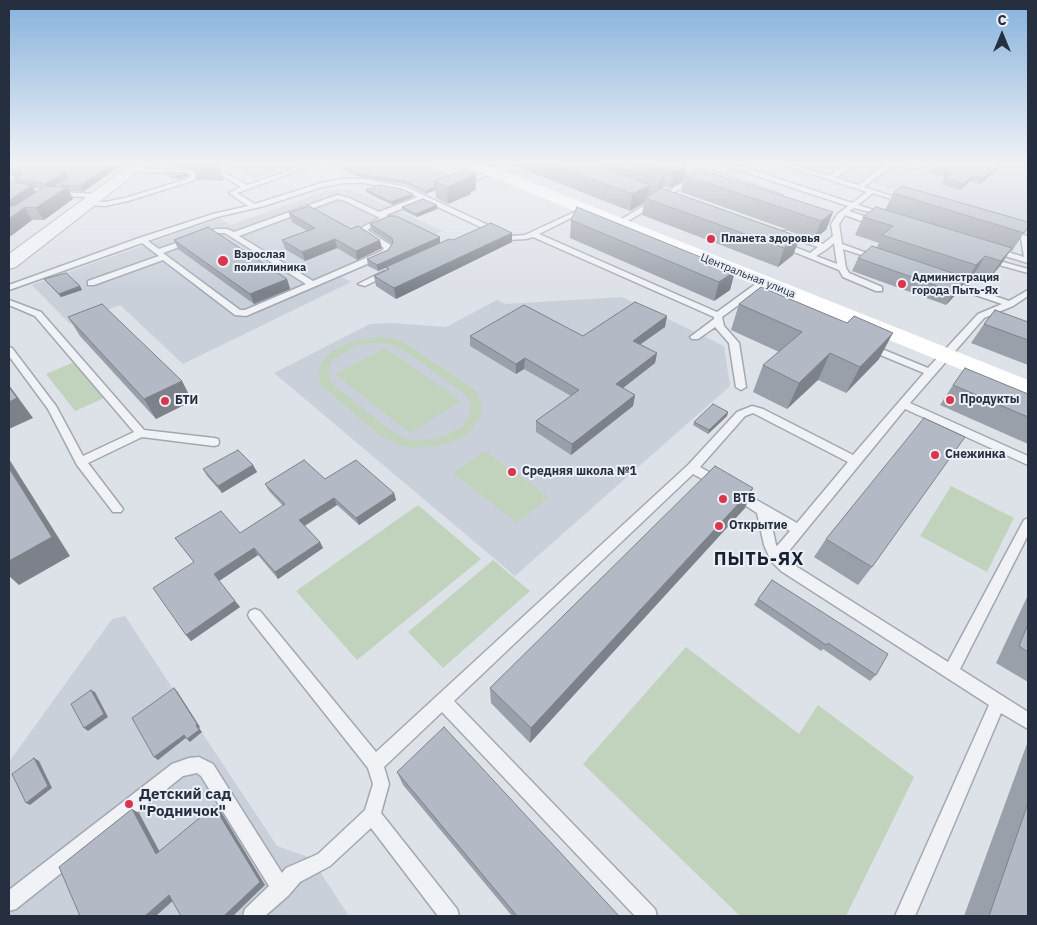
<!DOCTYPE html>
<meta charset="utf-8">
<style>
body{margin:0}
#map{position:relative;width:1037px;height:925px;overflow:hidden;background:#dde1e8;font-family:"IBM Plex Sans",sans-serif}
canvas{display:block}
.frame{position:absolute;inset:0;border:10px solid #252f40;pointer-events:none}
.north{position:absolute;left:977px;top:10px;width:50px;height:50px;-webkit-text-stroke:4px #ecf0f6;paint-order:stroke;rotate:0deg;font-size:14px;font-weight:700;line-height:20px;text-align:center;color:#252f40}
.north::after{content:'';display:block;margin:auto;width:18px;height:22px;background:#252f40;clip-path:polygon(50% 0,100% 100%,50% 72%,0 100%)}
</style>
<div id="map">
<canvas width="1037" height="925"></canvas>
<div class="frame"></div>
<div class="north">С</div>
</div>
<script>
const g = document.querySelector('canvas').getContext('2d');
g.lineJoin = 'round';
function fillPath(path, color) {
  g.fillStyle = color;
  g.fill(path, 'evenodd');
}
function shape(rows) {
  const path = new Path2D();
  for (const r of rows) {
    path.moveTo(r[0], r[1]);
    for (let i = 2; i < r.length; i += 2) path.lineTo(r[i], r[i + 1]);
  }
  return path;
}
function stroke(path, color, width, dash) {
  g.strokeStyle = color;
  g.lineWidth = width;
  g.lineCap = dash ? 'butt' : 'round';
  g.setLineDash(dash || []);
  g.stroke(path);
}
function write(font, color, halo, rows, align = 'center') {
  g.font = font + ' "IBM Plex Sans",sans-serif';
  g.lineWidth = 4;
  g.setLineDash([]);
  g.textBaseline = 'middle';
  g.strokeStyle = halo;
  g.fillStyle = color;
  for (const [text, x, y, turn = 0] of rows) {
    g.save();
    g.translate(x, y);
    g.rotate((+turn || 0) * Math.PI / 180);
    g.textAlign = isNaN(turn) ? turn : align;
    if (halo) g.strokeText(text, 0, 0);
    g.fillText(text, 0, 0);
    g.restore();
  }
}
fillPath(shape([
 [771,162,1013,162,1028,166,1028,223,923,198,872,183,863,191],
 [329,190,353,190,443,231,342,277,351,282,183,364,120,305,70,324,32,285,220,218,230,225],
 [622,297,724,346,730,386,515,576,274,373,370,324,392,323,446,327,497,300,506,304],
 [125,616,175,692,177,691,200,727,199,728,277,846,311,858,349,916,9,916,9,762,112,619]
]), '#cad0da');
fillPath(shape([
 [244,162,304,162,254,179,230,166],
 [383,337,403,341,410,346,475,390,482,405,481,414,472,430,463,437,440,446,414,448,402,446,382,437,321,385,318,371,325,357,332,351,341,346,361,339],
 [372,343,389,344,403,350,465,394,471,406,470,413,463,426,447,435,437,439,417,440,407,439,391,431,335,386,328,376,330,364,334,359,355,346],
 [385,348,461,401,410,433,335,374],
 [74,362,104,398,75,411,46,374],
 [485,451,549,497,517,523,453,473],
 [951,486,1014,518,987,572,920,536],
 [418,505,481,559,357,660,296,591],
 [493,560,530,591,443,668,408,632],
 [686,647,799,734,818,705,914,777,846,916,740,916,583,764]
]), '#c2d3bd');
const service = shape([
 [229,162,238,162,210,171,226,173,247,185,311,163,316,164,237,193,255,204,321,183,344,179,364,179,406,187,512,236,525,235,583,208,587,208,587,210,539,234,717,312,761,280,767,280,767,284,722,317,724,326,739,343,746,387,741,390,736,387,729,343,715,327,698,339,692,339,690,337,714,319,714,317,533,237,526,239,508,240,423,200,386,215,393,218,390,220,386,219,367,230,392,246,393,248,388,255,246,316,235,315,163,260,94,285,88,285,88,281,159,256,142,243,9,290,9,285,139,238,213,214,248,206,229,193,241,187,223,176,197,174,195,180,128,201,105,206,88,205,85,203,88,201,105,202,125,198,190,178,191,174,133,171,131,170,131,168,206,171,206,169,229,162],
 [344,183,364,183,402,190,418,197,379,212,349,198,337,195,234,232,227,229,216,229,159,249,148,241,217,217,264,206,322,187,344,183],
 [338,199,345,201,380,218,359,229,362,235,384,248,382,251,313,281,239,236,338,199],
 [217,233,225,233,306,284,245,310,240,310,163,253,217,233],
 [492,162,500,162,484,169,479,168,492,162],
 [720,162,728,162,852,203,867,192,774,162,783,162,829,176,850,162,857,162,835,178,859,185,888,162,921,165,921,167,919,168,891,166,864,187,907,201,904,203,873,193,858,205,886,214,886,216,854,208,849,211,878,221,878,225,872,225,845,215,839,224,842,244,881,258,877,260,843,249,846,268,849,273,882,287,882,291,876,291,843,277,839,270,777,245,784,243,810,253,818,247,782,235,782,231,788,231,823,244,833,236,831,224,838,214,848,206,720,164,720,162],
 [834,243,837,264,816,256,827,249,834,243],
 [705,170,709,170,782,195,777,196,705,172,705,170],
 [490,171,495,172,464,185,459,184,490,171],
 [692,177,697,178,622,225,615,223,692,177],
 [57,192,97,194,100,196,97,198,55,195,55,193,57,192],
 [1005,230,1028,236,1028,263,992,252,992,248,995,248,1024,257,1021,238,1005,234,1005,230],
 [985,257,1028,269,1028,273,985,261,985,257],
 [384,271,391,273,365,286,358,284,384,271],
 [946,281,952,281,1009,301,1028,290,1028,296,1013,306,984,318,910,403,1028,456,1028,465,905,409,784,557,791,563,948,662,1024,520,1028,518,1028,535,960,669,1028,712,1028,729,1001,713,915,916,895,916,989,705,781,571,771,561,764,545,757,513,731,496,729,493,731,490,739,490,797,523,848,462,753,413,745,416,700,467,723,480,725,483,723,486,715,486,693,474,454,701,655,909,657,916,635,916,442,712,384,767,389,784,381,813,457,909,459,916,438,916,371,828,330,866,300,882,288,896,265,916,243,916,245,909,269,886,201,776,197,773,183,776,16,909,9,911,9,890,172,764,189,758,199,757,213,764,282,873,286,868,318,854,365,810,373,784,368,768,250,619,248,615,250,611,255,609,260,611,376,752,688,465,737,412,752,406,763,409,853,455,924,373,866,349,866,345,872,345,928,368,978,314,1002,304,946,285,946,281],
 [771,521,790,531,777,546,776,545,771,521],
 [9,300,41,312,144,430,214,438,218,439,219,442,218,445,214,446,142,437,88,463,123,509,121,512,113,512,77,465,48,409,9,356,9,347,12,348,56,406,83,456,134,432,35,316,9,305,9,300]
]);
const tertiary = shape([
 [134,162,150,162,16,267,9,269,9,254,134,162]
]);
stroke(service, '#a2a8b2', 3);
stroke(tertiary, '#a2a8b2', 2);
fillPath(service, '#f0f2f6');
fillPath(tertiary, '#f0f2f6');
fillPath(shape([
 [461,162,481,162,1028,380,1028,397,463,165,461,162]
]), '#fff');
fillPath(shape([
 [9,162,125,162,83,192,69,191,73,199,44,220,32,220,11,236,9,235,9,181,16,182,14,179,17,178,9,174],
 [63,181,59,185,59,186,55,186],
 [34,188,41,189,36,192],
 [167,162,218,162,224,181,197,180,193,169,169,168],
 [327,162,416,162,476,190,471,192,471,194,448,204,436,198,435,190,426,194,404,184,358,177,328,163],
 [504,162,677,162,686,165,683,181,670,188,663,186,662,188,800,237,793,255,778,267,642,215,644,203,630,211],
 [956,162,1005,162,980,184,970,181,960,190,941,184,944,178,946,177,928,172,931,166,958,163],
 [165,172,187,173,189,176,179,179,173,179,166,175],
 [684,175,833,212,826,230,814,239,681,192],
 [366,190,413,197,392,205,367,193],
 [893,193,1028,227,1012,251,1010,251,1000,266,989,279,974,274,965,284,963,283,959,291,946,305,852,271,858,258,876,248,879,243,855,235,863,217,885,210],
 [437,205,437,209,417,217,402,210,402,207],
 [289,213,382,248,357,260,337,248,305,261,285,249,282,240,307,231,292,222],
 [571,220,735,271,730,290,714,301,570,238],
 [370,224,440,243,453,240,512,242,396,299,376,286,374,276,387,270,386,268,378,271,368,266,367,259,388,250,392,244,371,230],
 [174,240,287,279,290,289,254,304,178,249],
 [44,279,80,286,82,290,61,297],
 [739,304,879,359,846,393,818,380,787,409,753,392,763,365,779,352,731,330],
 [667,316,665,327,640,344,657,353,655,363,623,388,635,395,633,406,571,455,536,432,536,421,571,396,524,369,516,374,470,346,470,336,583,336],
 [68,317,182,381,192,401,156,419,80,336],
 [1028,322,1028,365,971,343,984,324],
 [953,385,1028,394,1028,444,940,405],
 [728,412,727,416,708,434,693,425,694,422],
 [253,465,257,472,222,493,207,476,203,469],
 [325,479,394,493,396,500,359,525,337,505,305,526,320,542,323,548,278,579,258,555,219,581,240,607,191,641,186,635,194,562,175,538,240,533,283,506,269,491,265,484],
 [753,488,745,508,530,743,491,703,490,688],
 [826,539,872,567,858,585,814,557],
 [772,580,876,675,870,681,823,649,821,651,754,605,758,599],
 [1028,595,1028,682,996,663],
 [1028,741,1028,916,964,916],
 [397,772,619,916,512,916,403,785]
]), '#9aa0a9');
fillPath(shape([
 [114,162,125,162,83,192,80,186],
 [1003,162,1005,162,980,184,984,178],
 [686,165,683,181,670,188,673,172],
 [65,172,68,178,49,190,45,184],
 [187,173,189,176,179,179,178,176],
 [476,173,476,190,471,192,471,194,448,204,447,187],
 [973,176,970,181,960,190,963,184],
 [664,177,662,193,657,196,660,179],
 [32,185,39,197,25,208,32,220,11,236,9,233,9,201],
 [650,185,648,199,645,198,644,203,630,211,632,194],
 [67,187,73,199,44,220,36,208],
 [435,187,435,190,426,194,426,191],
 [413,194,413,197,392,205,391,202],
 [437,205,437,209,417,217,416,214],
 [833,212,826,230,814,239,821,221],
 [512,233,512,242,396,299,394,288],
 [440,237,440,243,378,271,377,265],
 [800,237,793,255,778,267,784,248],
 [335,239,337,248,305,261,302,252],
 [380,240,382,248,357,260,356,251],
 [1012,248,1000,266,989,279,1001,261],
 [985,256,974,274,965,284,976,265],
 [735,271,730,290,714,301,719,282],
 [967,278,959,291,946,305,954,292],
 [287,279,290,289,254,304,250,294],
 [80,286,82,290,61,297,59,294],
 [667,316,665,327,631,351,633,341],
 [893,333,879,359,846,393,860,367],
 [657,353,655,363,614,395,616,384],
 [830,353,818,380,787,409,799,383],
 [525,358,524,369,516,374,516,364],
 [182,381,192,401,156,419,144,399],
 [9,385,33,418,9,429],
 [635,395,633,406,571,455,572,444],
 [728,412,727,416,708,434,709,430],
 [9,459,70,556,19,585,9,576],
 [253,465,257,472,222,493,218,486],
 [753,488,745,508,530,743,531,728],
 [394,493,396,500,359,525,356,518],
 [334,498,337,505,302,527,299,520],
 [320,542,323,548,278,579,275,572],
 [254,548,258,555,219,581,214,574],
 [235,601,240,607,191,641,186,635],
 [174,688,177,691,200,727,199,728,202,732,190,742,187,739,196,725],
 [91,690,95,692,108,717,88,731,84,728],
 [184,735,187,737,158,760,154,757],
 [34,758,39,761,52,788,30,805,26,803],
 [214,806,220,810,265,885,233,916,224,916],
 [132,809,139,813,163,858,156,854],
 [169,895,177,897,156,916,145,916]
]), '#7d828a');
const building = shape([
 [9,162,114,162,80,186,59,185,68,177,65,172,45,184,14,179,21,175,9,170,9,162],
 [331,162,416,162,449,176,434,181,435,187,426,191,404,181,358,174,331,162],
 [546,162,588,162,650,185,632,194,546,162],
 [609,162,621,162,664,177,660,179,609,162],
 [643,162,677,162,686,165,673,172,643,162],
 [936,162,955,162,957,163,963,162,1003,162,984,178,973,176,963,184,944,178,953,172,931,166,936,162],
 [696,168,833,212,821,221,684,175,696,168],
 [466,169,476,173,468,177,470,177,447,187,434,181,466,169],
 [165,172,187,173,178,176,172,176,165,172],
 [9,181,32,185,9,201,9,206,14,206,46,186,67,187,36,208,25,207,9,219,9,181],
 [380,185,401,189,413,194,391,202,366,190,380,185],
 [902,186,1028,222,1028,227,1024,233,893,193,902,186],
 [661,188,800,237,784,248,645,198,661,188],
 [423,199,437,205,416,214,402,207,423,199],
 [309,206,351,229,358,226,380,240,356,251,335,239,302,252,282,240,315,228,289,213,309,206],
 [577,207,735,271,719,282,571,220,577,207],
 [876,207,1012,248,1001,261,985,256,976,265,882,235,893,226,863,217,876,207],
 [389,216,396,216,440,237,377,265,367,259,388,250,393,243,392,238,370,224,389,216],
 [491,223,512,233,394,288,374,276,389,269,386,267,449,239,453,240,491,223],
 [208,227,287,279,250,294,174,240,208,227],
 [872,246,967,278,954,292,858,258,872,246],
 [66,273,80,286,59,294,44,279,66,273],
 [761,287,847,323,854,316,893,333,860,367,830,353,799,383,763,365,802,332,739,304,761,287],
 [635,302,667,316,633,341,657,353,616,384,635,395,572,444,536,421,579,390,525,358,516,364,470,336,524,305,583,336,635,302],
 [102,304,182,381,144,399,68,317,102,304],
 [995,310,1028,322,1028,340,984,324,995,310],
 [965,368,1028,394,1028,417,953,385,965,368],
 [9,387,17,398,9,402,9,387],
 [713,404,728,412,709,430,694,422,713,404],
 [924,418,965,437,872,567,826,539,924,418],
 [238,450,253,465,218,486,203,469,238,450],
 [304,460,325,479,356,460,394,493,356,518,334,498,299,520,320,542,275,572,254,548,214,574,235,601,186,635,153,588,194,562,175,538,221,511,240,533,285,504,265,484,304,460],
 [715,466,753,488,531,728,490,688,715,466],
 [9,468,52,537,9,561,9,468],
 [772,580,888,654,876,675,828,643,826,645,758,599,772,580],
 [1028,624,1028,652,1019,646,1028,624],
 [174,688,197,724,196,725,199,730,187,739,184,735,154,757,132,718,174,688],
 [91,690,104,714,84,728,71,704,91,690],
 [444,727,619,916,517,916,397,772,444,727],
 [34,758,48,786,26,803,12,774,34,758],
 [1028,803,1028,916,989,916,1028,803],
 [214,806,260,882,224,916,181,916,169,895,145,916,80,916,59,867,132,809,156,854,214,806]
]);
fillPath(building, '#b3bac5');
stroke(building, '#7d828a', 1);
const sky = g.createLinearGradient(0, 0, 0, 291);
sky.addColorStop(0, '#86b2dd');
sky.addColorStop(0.56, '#f0f2f5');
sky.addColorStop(1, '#f0f2f500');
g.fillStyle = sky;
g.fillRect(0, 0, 1037, 291);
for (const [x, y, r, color] of [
 [711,239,5,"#da354d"],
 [223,261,6,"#da354d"],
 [902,284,5,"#da354d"],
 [950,400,5,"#da354d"],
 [165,401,5,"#da354d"],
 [935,455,5,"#da354d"],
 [512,472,5,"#da354d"],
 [723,499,5,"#da354d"],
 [719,526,5,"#da354d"],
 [129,804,5,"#da354d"]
]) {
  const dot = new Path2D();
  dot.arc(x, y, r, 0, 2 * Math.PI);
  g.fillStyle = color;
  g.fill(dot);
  stroke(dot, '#ecf0f6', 2);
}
write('bold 11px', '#252f40', '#ecf0f6', [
 ["Планета здоровья",721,239],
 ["Взрослая",234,255],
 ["поликлиника",234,268],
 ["Администрация",912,278],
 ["города Пыть-Ях",912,291]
], 'left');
write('11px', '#252f40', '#ecf0f6', [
 ["Центральная улица",748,276,22]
]);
write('bold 12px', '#252f40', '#ecf0f6', [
 ["Продукты",960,400],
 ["БТИ",175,401],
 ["Снежинка",945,455],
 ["Средняя школа №1",522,472],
 ["ВТБ",733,499],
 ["Открытие",729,526]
], 'left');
write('bold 15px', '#252f40', '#ecf0f6', [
 ["Детский сад",139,795],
 ["\"Родничок\"",139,812]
], 'left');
g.letterSpacing = '1px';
write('bold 18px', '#172030', '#ecf0f6', [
 ["ПЫТЬ-ЯХ",759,560]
]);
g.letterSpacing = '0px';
</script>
